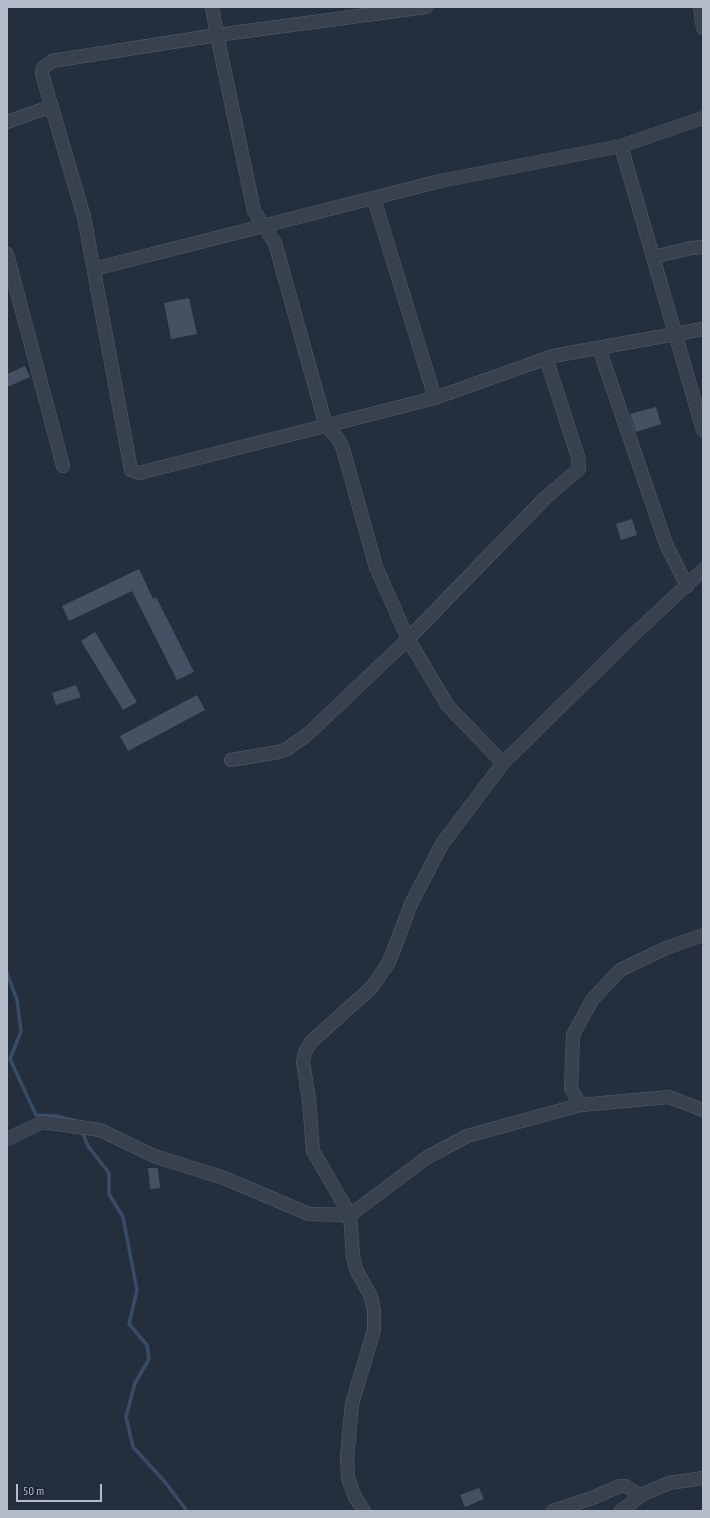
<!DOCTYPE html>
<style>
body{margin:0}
#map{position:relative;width:710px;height:1518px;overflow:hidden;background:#242f3e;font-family:"PT Sans Narrow",sans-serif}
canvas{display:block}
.frame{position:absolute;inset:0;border:8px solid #b4bcc9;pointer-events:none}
.scale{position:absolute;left:16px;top:1484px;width:86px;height:18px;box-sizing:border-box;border:2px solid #b4bcc9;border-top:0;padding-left:5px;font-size:12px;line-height:14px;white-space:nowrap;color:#b4bcc9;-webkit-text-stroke:3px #1d2633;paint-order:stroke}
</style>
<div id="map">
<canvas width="710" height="1518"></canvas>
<div class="frame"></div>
<div class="scale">50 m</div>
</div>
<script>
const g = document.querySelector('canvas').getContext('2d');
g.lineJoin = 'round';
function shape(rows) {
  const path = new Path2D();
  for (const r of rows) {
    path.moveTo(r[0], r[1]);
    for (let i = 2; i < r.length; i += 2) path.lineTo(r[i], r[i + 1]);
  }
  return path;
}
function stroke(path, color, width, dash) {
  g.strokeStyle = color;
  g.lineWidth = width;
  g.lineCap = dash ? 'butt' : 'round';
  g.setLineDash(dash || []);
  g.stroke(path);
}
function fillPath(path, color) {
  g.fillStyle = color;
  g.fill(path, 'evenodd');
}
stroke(shape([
 [7,973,17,1000,21,1031,10,1059,36,1115,57,1116,76,1121],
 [82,1131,88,1146,109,1173,109,1194,123,1217,137,1290,129,1324,147,1345,149,1359,135,1383,126,1417,133,1447,165,1482,187,1511]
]), '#394c67', 3.5);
fillPath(shape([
 [189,298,197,334,171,339,164,303],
 [25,366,30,377,7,387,7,374],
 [656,407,661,424,636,432,630,414],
 [632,519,637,535,621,540,616,524],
 [139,569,153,599,156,597,194,672,177,680,132,591,69,621,62,606],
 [95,632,137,702,123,710,81,641],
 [76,685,81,697,56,705,52,693],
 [197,695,205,710,128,751,120,736],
 [148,1168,158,1168,160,1188,150,1189],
 [479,1488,484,1499,465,1507,460,1495]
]), '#455162');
const minor = shape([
 [212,7,217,35,254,211,275,243,326,426,339,440,343,449,376,567,408,639,448,706,503,763],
 [426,7,217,35,52,61,43,68,42,74,84,217,131,470,139,473,435,398,553,356,703,329],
 [700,7,703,28],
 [7,122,52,106],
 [621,146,703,430],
 [374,199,435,398],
 [7,254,63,466],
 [653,257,691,248,703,247],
 [94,269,440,181,621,146,703,118],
 [599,348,666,544,687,586],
 [231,760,279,752,287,749,308,734,408,639,545,498,579,469,578,457,546,358],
 [703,935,666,948,620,970,592,1000,573,1035,571,1088,580,1105,669,1097,703,1110],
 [7,1139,43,1122,100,1130,154,1156,224,1178,309,1214,350,1215,426,1158,467,1136,580,1105],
 [364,1511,355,1497,348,1478,347,1457,352,1404,374,1330,374,1311,371,1297,356,1269,353,1256,350,1215,313,1151,309,1100,303,1062,305,1052,311,1042,372,987,389,962,411,904,442,844,503,763,628,640,703,570],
 [553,1511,592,1498,620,1486,625,1486,639,1494,643,1494,669,1483,703,1478],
 [621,1511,643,1494]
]);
stroke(minor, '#565f6c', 14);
stroke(minor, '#38414e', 13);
</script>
